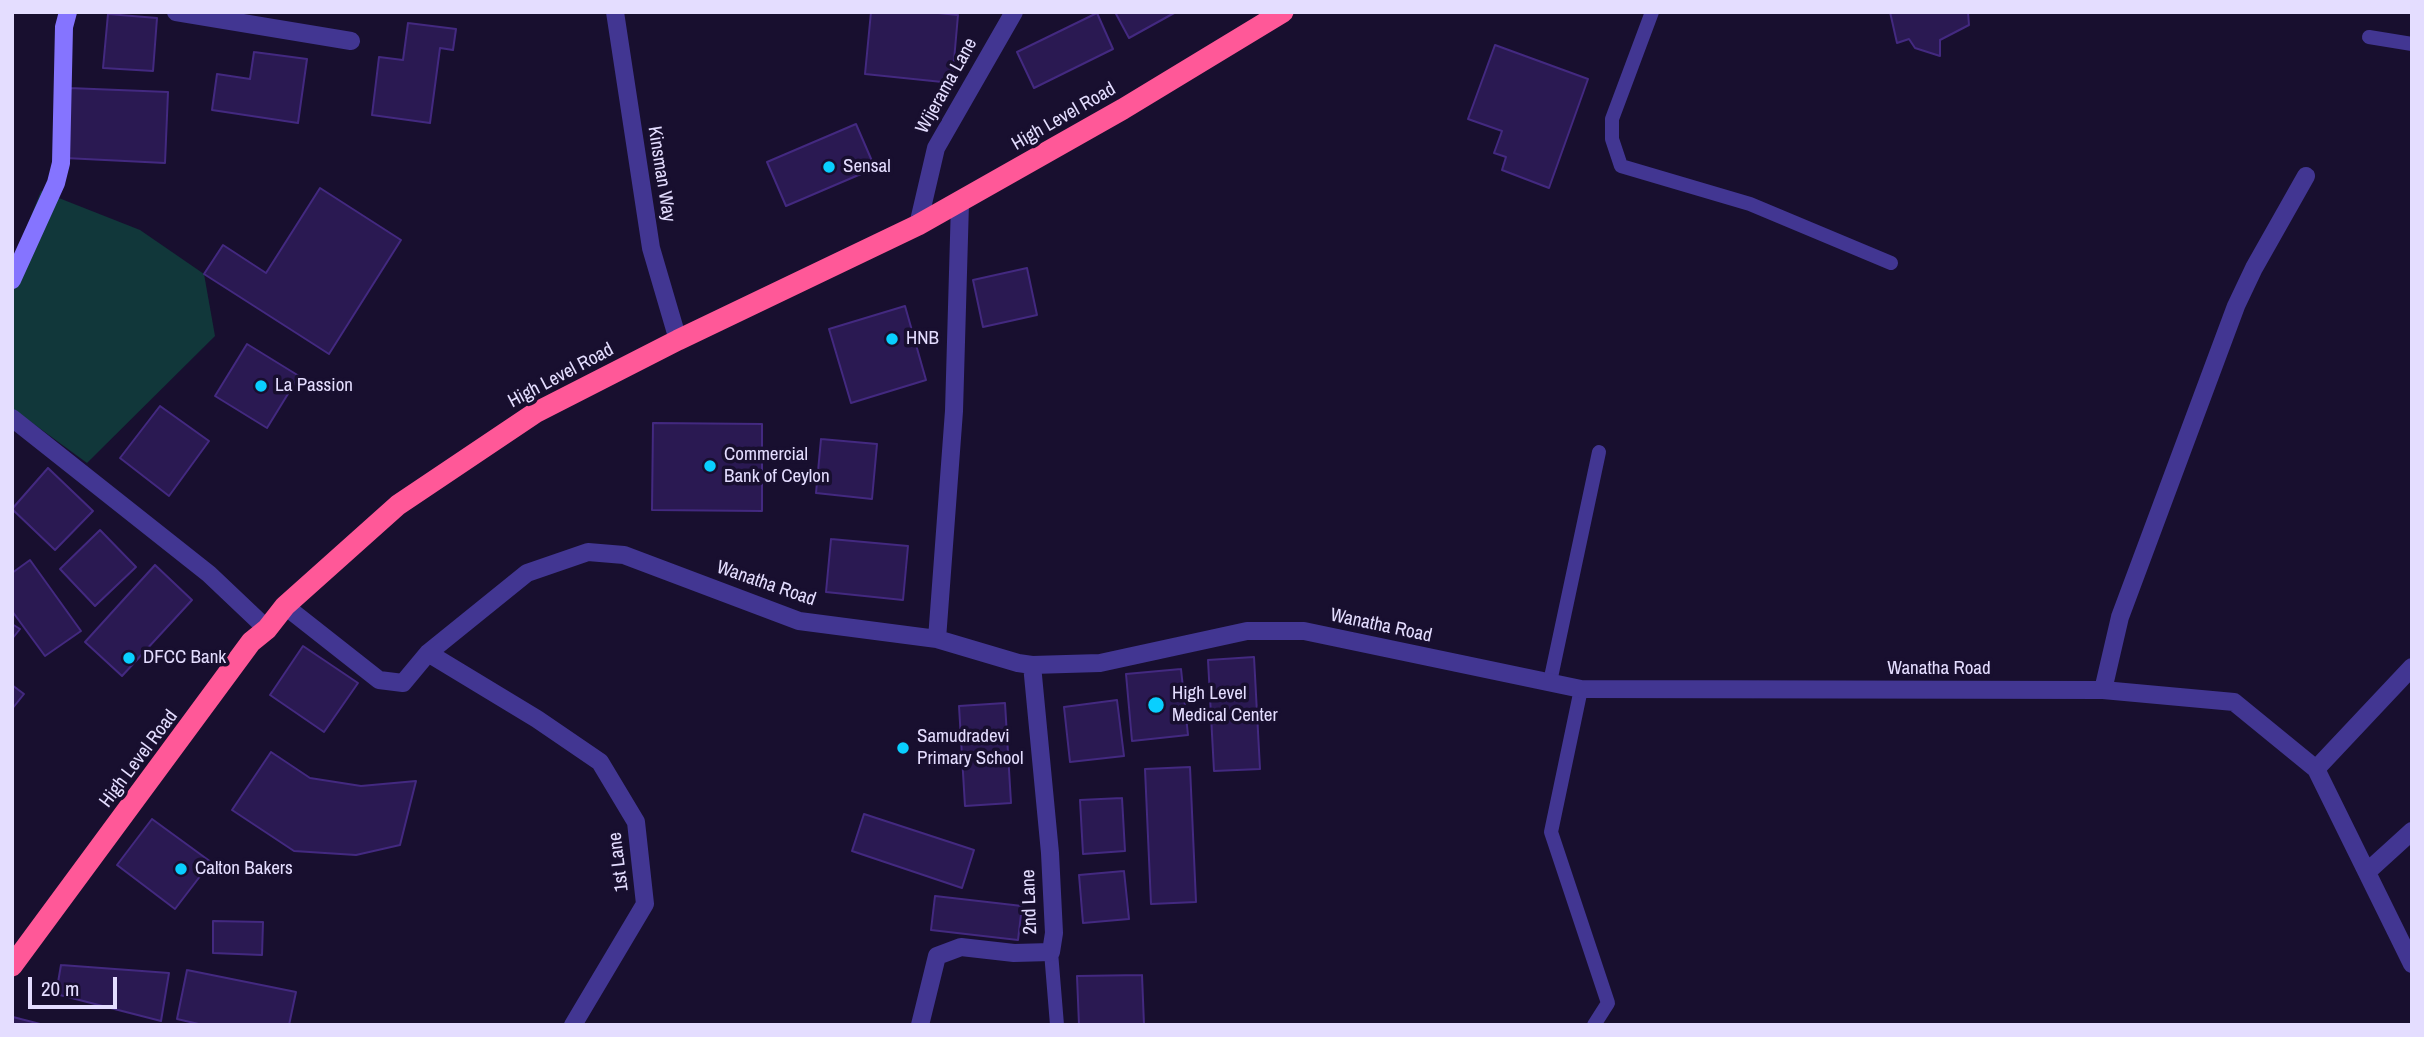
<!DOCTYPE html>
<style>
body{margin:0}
#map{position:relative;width:2424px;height:1037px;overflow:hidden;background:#180f2f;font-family:"Archivo Narrow",sans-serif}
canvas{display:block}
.frame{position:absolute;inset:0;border:14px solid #e4ddff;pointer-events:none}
.scale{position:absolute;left:28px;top:977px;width:89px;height:32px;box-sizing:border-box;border:4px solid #e4ddff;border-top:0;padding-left:9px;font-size:21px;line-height:24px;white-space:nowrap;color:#e4ddff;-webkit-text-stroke:5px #180f2f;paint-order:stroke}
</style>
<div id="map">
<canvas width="2424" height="1037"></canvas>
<div class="frame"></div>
<div class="scale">20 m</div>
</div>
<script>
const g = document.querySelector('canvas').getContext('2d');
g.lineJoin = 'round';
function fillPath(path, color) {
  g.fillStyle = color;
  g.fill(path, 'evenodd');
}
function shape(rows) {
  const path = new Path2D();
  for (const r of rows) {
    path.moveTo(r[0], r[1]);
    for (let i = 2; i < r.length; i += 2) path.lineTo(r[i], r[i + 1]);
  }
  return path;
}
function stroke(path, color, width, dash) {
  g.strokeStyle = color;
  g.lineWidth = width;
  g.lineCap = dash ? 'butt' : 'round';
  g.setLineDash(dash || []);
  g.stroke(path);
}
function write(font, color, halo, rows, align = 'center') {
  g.font = font + ' "Archivo Narrow",sans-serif';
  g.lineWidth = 7;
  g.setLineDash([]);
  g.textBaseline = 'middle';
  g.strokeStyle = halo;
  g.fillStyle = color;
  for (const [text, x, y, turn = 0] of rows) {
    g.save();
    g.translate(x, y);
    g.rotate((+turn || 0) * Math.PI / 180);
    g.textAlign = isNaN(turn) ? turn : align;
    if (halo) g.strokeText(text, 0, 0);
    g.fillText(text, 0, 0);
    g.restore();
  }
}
fillPath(shape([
 [41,191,140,230,204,274,215,336,87,463,12,408,12,264]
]), '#11373a');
const building = shape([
 [871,12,928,12,958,15,952,83,865,74,871,12],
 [1115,12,1176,12,1129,38,1115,12],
 [1890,12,1968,12,1969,25,1940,40,1940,56,1915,48,1909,39,1897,43,1890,12],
 [1097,13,1113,49,1034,88,1017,52,1097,13],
 [108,14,157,18,153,71,103,68,108,14],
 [408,23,456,29,453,50,440,48,430,123,372,115,379,57,403,60,408,23],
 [1495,45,1588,79,1549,188,1502,170,1506,157,1494,153,1502,131,1468,119,1495,45],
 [254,52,307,59,298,123,212,110,217,74,250,79,254,52],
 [69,88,168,92,165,163,65,158,69,88],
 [856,124,875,168,786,206,767,162,856,124],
 [320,188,401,240,329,354,204,274,223,245,266,273,320,188],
 [1027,268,1037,315,983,327,973,280,1027,268],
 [905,306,926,380,851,403,829,329,905,306],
 [247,344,299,376,267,428,215,396,247,344],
 [160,406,209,441,169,496,120,458,160,406],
 [653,423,762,424,762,511,652,510,653,423],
 [821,439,877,444,872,499,816,493,821,439],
 [48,468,93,511,55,550,12,509,48,468],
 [100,530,136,567,95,606,60,569,100,530],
 [831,539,908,546,903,600,826,592,831,539],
 [30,560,81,631,45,656,12,611,12,573,30,560],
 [155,565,192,600,122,676,85,642,155,565],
 [12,624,20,629,12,639,12,624],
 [303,646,358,683,324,732,270,695,303,646],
 [1254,657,1260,769,1214,771,1208,660,1254,657],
 [1181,669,1188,735,1132,741,1126,674,1181,669],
 [12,685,24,694,12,709,12,685],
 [1117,700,1124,756,1070,762,1064,707,1117,700],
 [1005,703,1011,803,965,806,959,706,1005,703],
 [271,752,310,778,361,786,416,781,400,845,356,855,294,851,232,810,271,752],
 [1190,767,1196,902,1151,904,1145,769,1190,767],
 [1122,798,1125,851,1083,854,1080,800,1122,798],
 [864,814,974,850,962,888,852,851,864,814],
 [152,819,211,862,175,909,117,865,152,819],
 [1124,871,1129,919,1083,923,1079,875,1124,871],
 [935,896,1022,906,1018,940,931,930,935,896],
 [213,921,263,922,262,955,213,953,213,921],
 [61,965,169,973,161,1021,56,994,61,965],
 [187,970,296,992,289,1025,203,1025,177,1019,187,970],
 [1142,975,1144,1025,1079,1025,1077,976,1142,975],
 [13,1017,44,1025,12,1025,13,1017]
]);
fillPath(building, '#2a1952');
stroke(building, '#432980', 2);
stroke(shape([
 [1652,12,1612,119,1612,139,1621,166,1750,204,1891,263],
 [2369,37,2412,44],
 [1550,682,1599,452],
 [1581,689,1551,832,1608,1003,1594,1025],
 [1051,952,1057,1025]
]), '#423692', 14);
stroke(shape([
 [176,12,351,41],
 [615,12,651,248,678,340],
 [918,225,936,148,1014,12],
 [12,418,209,574,267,629],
 [285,606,379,680,403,683,428,653,527,573,588,552,624,555,799,621,937,639,1018,663,1032,665,1100,663,1247,631,1304,631,1581,689,2103,690,2234,702,2316,769,2412,964],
 [937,639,954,411,960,203],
 [428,653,537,719,600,762,636,822,645,904,573,1025],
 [2103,690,2120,617,2236,306,2254,268,2306,176],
 [2316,769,2412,667],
 [2368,871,2412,831],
 [920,1025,937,956,961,947,1014,953,1051,952,1054,933,1050,853,1032,665]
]), '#423692', 18);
stroke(shape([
 [12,280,56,183,61,163,64,27,68,12]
]), '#8574ff', 18);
stroke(shape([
 [12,966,251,642,267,629,285,606,398,505,535,413,678,340,918,225,1123,109,1283,12]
]), '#ff5898', 21);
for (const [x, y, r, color] of [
 [829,167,7,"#09cfff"],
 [892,339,7,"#09cfff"],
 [261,386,7,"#09cfff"],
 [710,466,7,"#09cfff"],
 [129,658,7,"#09cfff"],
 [1156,705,9,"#09cfff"],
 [903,748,7,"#09cfff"],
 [181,869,7,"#09cfff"]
]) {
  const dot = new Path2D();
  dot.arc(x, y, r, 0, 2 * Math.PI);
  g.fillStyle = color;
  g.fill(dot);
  stroke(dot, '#180f2f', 2.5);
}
write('19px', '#e4ddff', '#180f2f', [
 ["Wijerama Lane",947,86,-61],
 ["High Level Road",1064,117,-30],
 ["Kinsman Way",661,174,81],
 ["High Level Road",561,376,-28],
 ["Wanatha Road",766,584,19],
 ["Wanatha Road",1381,626,12],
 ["Wanatha Road",1939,669],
 ["High Level Road",139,759,-53],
 ["1st Lane",619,862,-97],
 ["2nd Lane",1030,902,-92]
]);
write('19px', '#e4ddff', '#180f2f', [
 ["Sensal",843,167],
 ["HNB",906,339],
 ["La Passion",275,386],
 ["Commercial",724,455],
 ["Bank of Ceylon",724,477],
 ["DFCC Bank",143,658],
 ["High Level",1172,694],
 ["Medical Center",1172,716],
 ["Samudradevi",917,737],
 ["Primary School",917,759],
 ["Calton Bakers",195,869]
], 'left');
</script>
